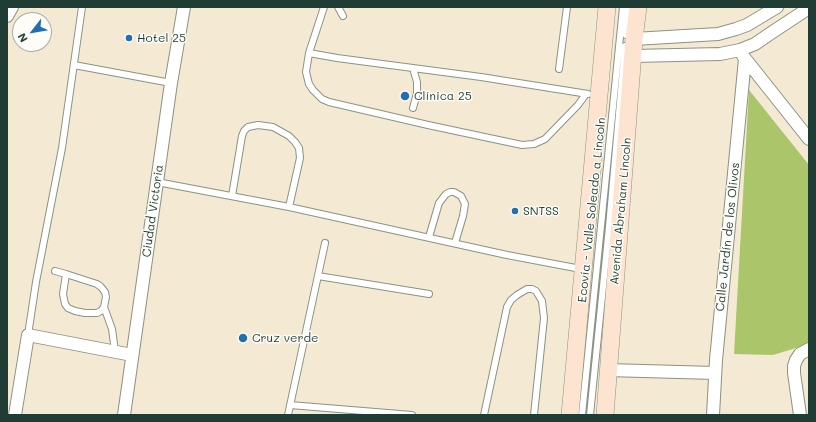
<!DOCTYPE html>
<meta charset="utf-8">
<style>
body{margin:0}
#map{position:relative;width:816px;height:422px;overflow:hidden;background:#f4e9d3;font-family:Mali,sans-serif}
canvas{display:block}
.frame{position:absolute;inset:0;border:8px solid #1f3d34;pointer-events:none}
.north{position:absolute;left:12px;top:12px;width:40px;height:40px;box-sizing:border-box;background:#fdfcf7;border:1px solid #a4b0a9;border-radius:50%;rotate:239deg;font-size:11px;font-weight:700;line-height:16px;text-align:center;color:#1f3d34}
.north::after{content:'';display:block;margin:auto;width:14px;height:18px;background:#1f6fb2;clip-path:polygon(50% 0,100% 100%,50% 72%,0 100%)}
</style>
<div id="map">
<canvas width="816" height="422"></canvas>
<div class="frame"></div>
<div class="north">N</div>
</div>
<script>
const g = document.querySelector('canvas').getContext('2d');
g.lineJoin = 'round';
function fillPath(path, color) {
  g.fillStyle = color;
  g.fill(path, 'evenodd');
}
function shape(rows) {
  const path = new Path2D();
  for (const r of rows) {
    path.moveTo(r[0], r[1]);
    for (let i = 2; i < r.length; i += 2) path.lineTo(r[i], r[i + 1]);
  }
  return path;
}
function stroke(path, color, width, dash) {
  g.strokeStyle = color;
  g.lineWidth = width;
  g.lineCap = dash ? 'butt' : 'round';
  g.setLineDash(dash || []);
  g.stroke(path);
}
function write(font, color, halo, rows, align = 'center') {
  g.font = font + ' Mali,sans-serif';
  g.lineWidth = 3;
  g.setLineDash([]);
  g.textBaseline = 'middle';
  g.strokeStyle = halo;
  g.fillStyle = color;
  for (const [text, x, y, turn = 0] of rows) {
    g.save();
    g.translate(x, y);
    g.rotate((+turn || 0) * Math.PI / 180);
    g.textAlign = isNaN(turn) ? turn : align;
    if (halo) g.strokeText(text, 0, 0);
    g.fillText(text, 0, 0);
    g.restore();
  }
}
fillPath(shape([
 [749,90,809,165,809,344,773,355,734,354]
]), '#abc56b');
const lane = shape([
 [324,7,309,53,306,72,309,84,313,90,322,99,329,102,428,125,522,145,534,144,545,139,578,105,586,94],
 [338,7,343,16],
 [626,35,629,7],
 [309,53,337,58,481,77,588,94],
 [74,65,171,83],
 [413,68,417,82,417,93,413,108],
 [559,69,567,7],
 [157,182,289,207,300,158,299,148,295,142,289,136,273,127,258,125,248,127,244,131,242,136,232,196],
 [289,207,507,255,581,269],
 [429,237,439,203,446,194,450,192,454,192,461,196,465,204,463,216,455,243],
 [55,271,66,274],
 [66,274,97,284,101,287,105,292,106,297,104,307,101,311,97,313,85,313,75,311,68,308,65,304,63,294,66,274],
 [318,276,429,294],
 [104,307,112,329,115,351],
 [28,335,36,282,62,148,82,7],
 [290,405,412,415],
 [288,415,325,243],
 [484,415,507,307,511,300,517,295,527,289,532,289,536,291,542,301,544,318,534,415],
 [582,415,623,7],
 [590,415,609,227,625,46]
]);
const street = shape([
 [7,16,12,7],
 [634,39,718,34,736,29,747,25,777,7],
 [633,56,720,54,740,50,755,44,771,33,809,8],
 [743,56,809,139],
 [607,370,715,373],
 [15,415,28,335,132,355],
 [124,415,171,83,184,7],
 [713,415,716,360,745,59],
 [800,415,794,373,794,366,796,360,800,354,809,349]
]);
const secondary = shape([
 [570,415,607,7],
 [605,415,634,39,638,7]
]);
stroke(lane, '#8a9384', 8);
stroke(street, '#8a9384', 14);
stroke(secondary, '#8a9384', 18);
stroke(lane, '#fff', 6);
stroke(street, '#fff', 12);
stroke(secondary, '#fde4d1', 17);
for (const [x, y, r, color] of [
 [129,38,4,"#1f6fb2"],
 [405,96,5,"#1f6fb2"],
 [515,211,4,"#1f6fb2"],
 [243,338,5,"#1f6fb2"]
]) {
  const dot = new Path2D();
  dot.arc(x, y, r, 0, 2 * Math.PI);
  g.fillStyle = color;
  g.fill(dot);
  stroke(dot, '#fdfcf7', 1.5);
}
write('12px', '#1f3d34', '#fdfcf7', [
 ["Hotel 25",137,38],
 ["Clínica 25",414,96],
 ["SNTSS",523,211],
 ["Cruz verde",252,338]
], 'left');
write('12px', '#1f3d34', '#fdfcf7', [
 ["Ecovía - Valle Soleado a Lincoln",592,210,-84],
 ["Ciudad Victoria",153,211,-82],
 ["Avenida Abraham Lincoln",621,211,-85],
 ["Calle Jardín de los Olivos",728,237,-84]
]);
</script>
